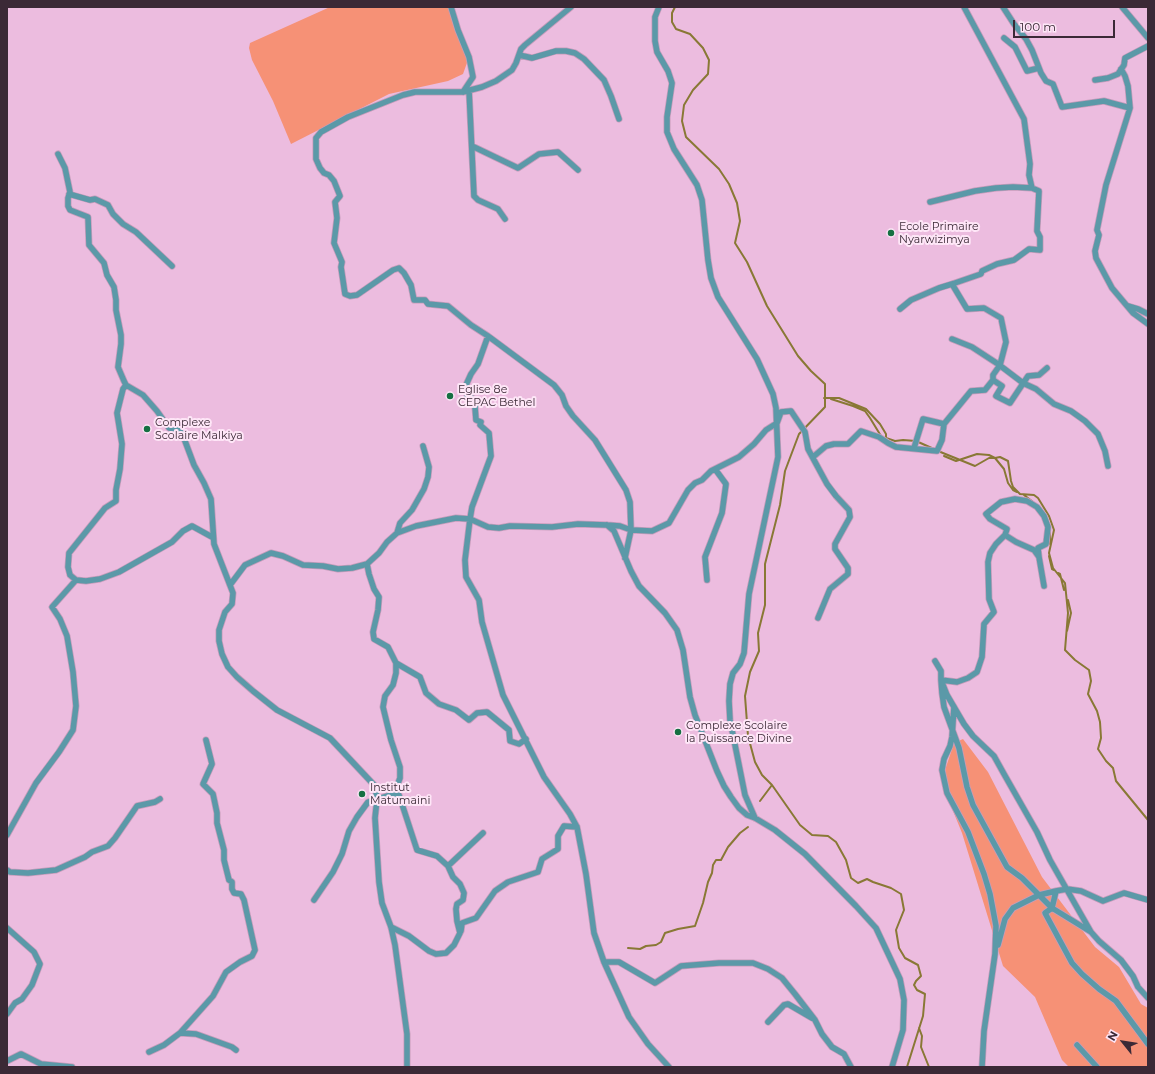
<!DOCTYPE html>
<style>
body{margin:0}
#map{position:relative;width:1155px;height:1074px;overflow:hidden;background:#ecbcdf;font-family:Montserrat,sans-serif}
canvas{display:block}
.frame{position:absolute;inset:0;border:8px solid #3b2936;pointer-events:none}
.north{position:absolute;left:1103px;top:1022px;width:40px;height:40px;-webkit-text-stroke:3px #fee6f7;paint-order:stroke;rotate:300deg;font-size:11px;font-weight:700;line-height:16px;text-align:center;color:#3b2936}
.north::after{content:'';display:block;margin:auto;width:14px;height:18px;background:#3b2936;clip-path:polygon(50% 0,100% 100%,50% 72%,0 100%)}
.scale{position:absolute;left:1013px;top:20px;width:102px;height:18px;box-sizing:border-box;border:2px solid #3b2936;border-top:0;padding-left:5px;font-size:12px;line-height:14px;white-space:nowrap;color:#3b2936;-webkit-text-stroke:3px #fee6f7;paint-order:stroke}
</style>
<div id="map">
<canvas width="1155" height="1074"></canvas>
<div class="frame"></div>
<div class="north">N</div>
<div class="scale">100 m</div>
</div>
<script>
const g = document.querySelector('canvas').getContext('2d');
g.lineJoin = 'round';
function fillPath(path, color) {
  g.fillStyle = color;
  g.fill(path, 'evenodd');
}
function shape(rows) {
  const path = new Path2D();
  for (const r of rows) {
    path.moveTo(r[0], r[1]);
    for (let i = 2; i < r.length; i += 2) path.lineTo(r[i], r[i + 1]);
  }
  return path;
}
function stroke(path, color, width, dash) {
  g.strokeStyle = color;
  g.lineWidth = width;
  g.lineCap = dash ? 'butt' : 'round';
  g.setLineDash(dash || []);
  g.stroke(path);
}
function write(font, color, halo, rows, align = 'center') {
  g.font = font + ' Montserrat,sans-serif';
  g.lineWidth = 4;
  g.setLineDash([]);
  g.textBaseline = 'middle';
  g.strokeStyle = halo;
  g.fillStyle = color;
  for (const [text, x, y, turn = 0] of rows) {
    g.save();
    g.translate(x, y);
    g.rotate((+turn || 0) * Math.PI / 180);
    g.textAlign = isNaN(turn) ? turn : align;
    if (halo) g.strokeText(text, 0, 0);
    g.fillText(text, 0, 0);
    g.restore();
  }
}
fillPath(shape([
 [330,7,450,7,468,60,463,74,448,81,389,94,291,144,273,101,252,60,249,48,250,43],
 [963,739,988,772,1042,877,1095,947,1119,967,1141,1004,1148,1008,1148,1067,1069,1067,1062,1060,1035,997,1003,966,962,833,949,801,945,770,954,743]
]), '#f69176');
stroke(shape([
 [675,7,672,13,672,22,676,29,690,34,703,48,709,60,708,74,693,90,684,105,682,121,686,137,719,169,729,184,737,203,740,221,735,243,747,262,767,306,798,356,811,371,825,384,825,407,799,434,785,471,780,505,765,564,765,605,758,633,759,651,750,672,745,696,748,736,755,762,762,775,772,785,800,825,812,835,828,836,836,842,846,860,851,878,858,883,867,879,873,882,891,888,901,894,904,910,896,930,899,948,905,958,918,965,921,976,916,981,914,985,917,990,925,994,923,1016,907,1067],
 [824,398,839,398,866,409,880,424,886,434,886,438,895,441,903,440,916,441,934,449],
 [831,399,853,406,865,411,870,418,881,436],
 [938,451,975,466,989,458,995,458,1000,457,1008,461,1011,481,1013,487,1020,494,1034,495,1038,498,1049,516,1054,530,1049,553,1053,568,1065,583,1068,613,1065,650,1075,660,1089,670,1091,681,1088,694,1097,711,1100,722,1101,738,1098,749,1106,761,1113,768,1116,781,1148,820],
 [944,456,956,461,977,454,989,455,995,458,1004,469,1008,483,1013,490,1017,492],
 [1024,495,1033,502],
 [1050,544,1050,532],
 [1049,556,1052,569,1054,570],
 [1058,573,1060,574,1064,590],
 [1067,631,1071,613,1068,600],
 [760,801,772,785],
 [628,948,640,949,646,946,656,945,661,942,665,933,678,929,695,926,703,903,708,882,712,873,713,865,716,860,721,860,728,847,740,833,748,827],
 [919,1028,922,1036,921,1047,929,1067]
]), '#897835', 2);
const minor = shape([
 [451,7,458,30,469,57,473,77,463,92],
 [571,7,525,45,521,49,516,63,512,70,496,81,482,87,463,92,415,92,403,95,348,117,321,132,316,138,316,159,320,168,324,173,329,175,334,181,340,196,335,202,337,218,334,243,342,262,341,267,345,294,350,296,357,295,393,270,399,268,404,273,411,285,414,300,425,300,428,304,448,306,471,325,488,336,554,385,562,395,566,406,573,416,595,440,626,490,630,502,631,530,625,558],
 [659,7,655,17,655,41,657,52,668,71,672,83,667,117,667,132,674,149,697,185,702,200,708,260,711,278,718,297,757,359,773,394,776,408,778,457,749,594,744,653,740,664,733,673,730,684,729,701,730,720,745,795,755,818],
 [1003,7,1014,24,1026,39,1032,50,1041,73,1046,81,1053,84,1062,107,1104,101,1130,108],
 [1122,7,1148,38],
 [1004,38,1015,47,1027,71,1039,68],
 [519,55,532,58,556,51,566,51,575,53,584,59,604,80,611,96,619,119],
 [1121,69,1125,76,1128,86,1130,108,1106,185,1097,230,1099,235,1095,251,1096,258,1112,288,1133,313,1148,324],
 [1095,80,1108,78,1118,74,1124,65,1125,58,1148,46],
 [469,90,474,196,478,200,498,209,505,219],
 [472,146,518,168,539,154,558,152,578,170],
 [58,154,65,168,70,192,68,198,68,206,70,210,88,217,89,245,104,263,107,275,114,287,116,300,116,310,121,335,121,344,118,367,124,381,126,385,143,395,157,411,169,428,176,429,182,433,194,465,204,483,211,499,214,544,233,593,232,604,225,612,219,630,219,641,222,654,228,667,237,677,253,691,277,710,330,738,375,786,377,799,375,818,379,882,382,903,391,927,395,945,407,1034,407,1067],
 [69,194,90,200,95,199,108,205,113,214,123,224,136,232,172,266],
 [930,202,975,191,996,188,1013,187,1032,188],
 [952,284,967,309,984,308,1001,318,1006,342,1000,365,993,375,993,380],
 [1128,306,1138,309,1148,314],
 [900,309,911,300,939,288,952,284,981,274,982,271,997,264,1014,260,1029,249,1040,250,1040,237,1037,231,1039,191,1032,188,1029,175,1030,164,1024,119,964,7],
 [488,336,478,364,471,374,466,385,467,395,477,401,475,407,476,420,481,422,480,425,489,433,491,456,472,507,470,519,465,560,466,577,479,600,482,622,503,695,544,777,570,814,577,827,586,874,594,933,604,962,629,1017,648,1044,669,1067],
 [952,339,972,347,998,364,1023,383,1036,389,1054,404,1071,411,1085,421,1098,434,1105,451,1108,466],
 [126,385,123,389,117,413,122,444,120,469,116,490,116,501,105,508,69,553,68,567,70,575,76,580,86,581,100,579,119,572,172,542,183,531,192,526,212,537],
 [914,448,923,419,944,424,971,391,985,390,993,380,1002,386,996,396,1010,403,1028,376,1039,375,1047,368],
 [813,457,826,446,834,444,848,444,861,431,879,437,888,443,896,447,937,451,942,440,944,424],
 [607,525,614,531,631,571,639,586,665,613,677,630,683,650,690,697,695,715,717,771,724,786,731,797,739,808,747,815,755,818,775,830,805,854,856,906,876,928,900,979,904,1000,903,1030,892,1067],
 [397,533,400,523,412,510,424,489,428,477,429,467,423,446],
 [1005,535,1016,542,1034,550,1039,557,1044,586],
 [1039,557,1038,548,1046,544,1048,527,1044,516,1037,507,1027,501,1015,499,1001,502,986,514,990,519,1007,529,1005,535,996,544,990,553,988,562,989,599,994,612,984,624,982,657,977,672,968,678,957,682,941,680,942,693,944,707,959,748,967,787,973,805,1007,867,1022,878,1052,908,1091,932],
 [367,564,369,574,374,589,379,597,378,610,373,632,374,639,388,647,396,663,420,677,426,693,439,704,456,710,469,720,477,713,487,712,509,730,510,741,519,744,526,739],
 [707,580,705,557,722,513,726,484,715,469],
 [230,585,245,565,271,553,283,556,303,565,323,566,338,569,352,568,367,564,379,553,387,542,397,533,416,526,456,518,470,519,488,527,499,528,510,526,552,527,578,524,607,525,620,526,631,530,652,531,669,523,688,490,695,483,702,480,711,471,739,457,754,444,766,430,777,423,781,412,791,411,805,432,808,449,827,484,836,496,849,510,850,517,835,544,835,549,848,568,848,574,830,589,818,618],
 [935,661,941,671,941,680,947,695,964,724,973,736,994,756,1004,774,1037,832,1050,860,1091,932,1099,941,1121,960,1133,976,1138,987,1148,998],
 [954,707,952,737,950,746,944,759,942,770,947,793,968,832,984,874,990,894,996,926,995,954,984,1031,982,1067],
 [7,835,36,783,59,752,73,730,76,706,73,672,67,636,60,619,52,607,76,580],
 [448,866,483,833],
 [7,870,10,872,28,873,56,870,85,857,92,852,108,846,115,838,137,806,155,802,160,799],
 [1056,891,1052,908,1045,913,1072,963,1082,974,1099,989,1116,1001,1148,1044],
 [314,900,333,872,342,854,349,831,357,817,368,802,393,794,397,786,400,778,400,767,391,740,383,707,385,696,393,685,396,673,396,663],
 [391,927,409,936,429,951,436,954,446,953,454,945,460,933,457,921,456,909,457,904,463,900,464,893,460,884,453,877,448,866,437,856,417,850,399,795,393,794],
 [7,928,34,952,40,964,32,985,22,999,15,1003,7,1014],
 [461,931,462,923,476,918,495,891,508,882,538,872,542,859,558,849,558,836,564,826,577,827],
 [998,945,1005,919,1013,908,1039,895,1056,891,1067,889,1081,891,1103,901,1124,893,1148,900],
 [604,962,619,962,655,983,681,966,719,963,753,963,768,969,782,978,795,994,815,1020,822,1034,832,1047,844,1054,851,1067],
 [768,1022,784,1005,788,1004,812,1018],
 [180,1033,213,996,226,972,240,962,252,956,255,950,244,900,241,894,234,893,232,889,232,882,229,880,224,860,224,850,217,823,217,813,213,794,203,784,212,764,206,740],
 [1077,1045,1097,1067],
 [149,1052,164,1045,180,1033,196,1034,232,1047,236,1050],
 [7,1061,21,1054,41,1064,72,1067]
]);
stroke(minor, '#c59cba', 7);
stroke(minor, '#5b99a8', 5.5);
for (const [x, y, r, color] of [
 [891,233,4,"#156f42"],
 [450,396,4,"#156f42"],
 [147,429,4,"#156f42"],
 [678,732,4,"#156f42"],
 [362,794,4,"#156f42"]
]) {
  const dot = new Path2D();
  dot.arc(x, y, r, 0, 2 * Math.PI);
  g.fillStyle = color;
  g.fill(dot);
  stroke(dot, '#fee6f7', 1.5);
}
write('11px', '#3b2936', '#fee6f7', [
 ["Ecole Primaire",899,227],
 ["Nyarwizimya",899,240],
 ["Eglise 8e",458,390],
 ["CEPAC Bethel",458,403],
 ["Complexe",155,423],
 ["Scolaire Malkiya",155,436],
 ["Complexe Scolaire",686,726],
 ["la Puissance Divine",686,739],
 ["Institut",370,788],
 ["Matumaini",370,801]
], 'left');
</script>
